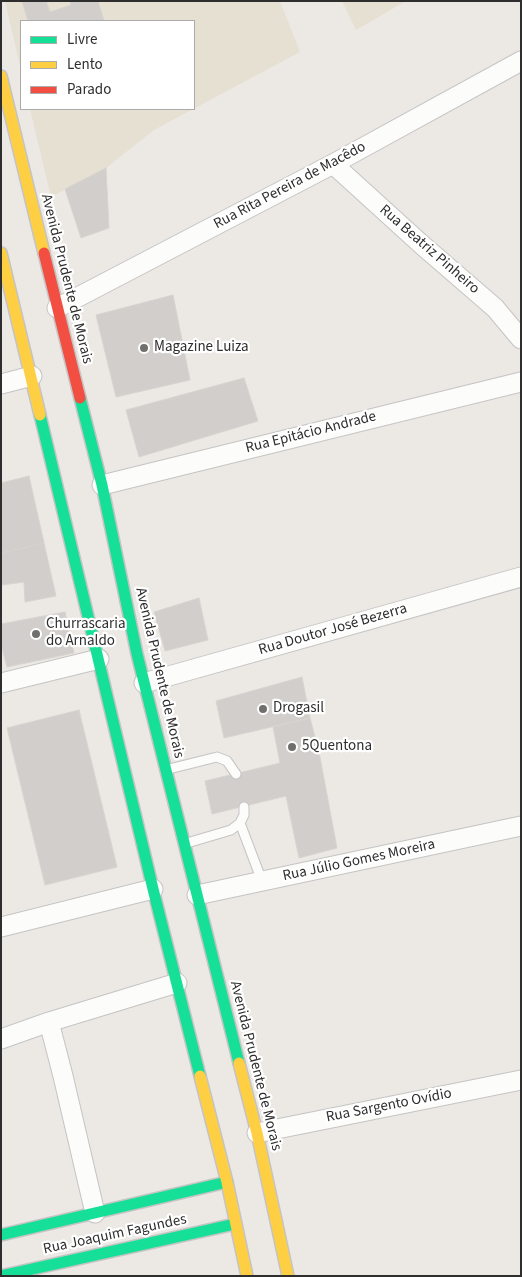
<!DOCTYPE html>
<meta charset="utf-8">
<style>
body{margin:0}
#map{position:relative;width:522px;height:1277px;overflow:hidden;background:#ece8e4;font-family:"Source Sans 3",sans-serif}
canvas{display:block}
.frame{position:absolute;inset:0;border:2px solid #2e2e2e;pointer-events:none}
.legend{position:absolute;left:20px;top:20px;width:175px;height:90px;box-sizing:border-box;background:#fff;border:1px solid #ababab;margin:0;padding:6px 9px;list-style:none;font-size:15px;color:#2e2e2e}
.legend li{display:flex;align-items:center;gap:10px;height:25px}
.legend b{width:25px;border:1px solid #ababab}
</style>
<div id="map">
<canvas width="522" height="1277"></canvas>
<div class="frame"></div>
<ul class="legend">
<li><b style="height:6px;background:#16e098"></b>Livre</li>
<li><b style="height:6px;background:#ffcf43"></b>Lento</li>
<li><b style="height:6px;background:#f24e42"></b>Parado</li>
</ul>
</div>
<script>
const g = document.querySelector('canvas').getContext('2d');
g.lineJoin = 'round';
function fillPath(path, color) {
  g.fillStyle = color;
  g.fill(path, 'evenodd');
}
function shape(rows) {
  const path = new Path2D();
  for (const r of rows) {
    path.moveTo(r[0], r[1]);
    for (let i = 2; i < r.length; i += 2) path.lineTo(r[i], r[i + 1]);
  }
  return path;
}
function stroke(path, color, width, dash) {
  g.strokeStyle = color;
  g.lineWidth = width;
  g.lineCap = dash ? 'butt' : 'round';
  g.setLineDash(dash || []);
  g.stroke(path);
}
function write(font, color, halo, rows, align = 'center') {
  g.font = font + ' "Source Sans 3",sans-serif';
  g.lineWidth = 4.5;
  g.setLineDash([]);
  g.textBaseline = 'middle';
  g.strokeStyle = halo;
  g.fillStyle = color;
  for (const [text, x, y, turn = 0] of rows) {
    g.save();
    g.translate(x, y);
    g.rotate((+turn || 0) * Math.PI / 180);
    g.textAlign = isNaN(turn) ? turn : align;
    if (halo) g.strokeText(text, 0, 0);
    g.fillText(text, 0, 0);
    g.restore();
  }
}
fillPath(shape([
 [5,1,280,1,300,52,154,130,106,168,51,197,30,109,194,109,194,21,21,21,21,70],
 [342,1,406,1,356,30]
]), '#e6e0d3');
const building = shape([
 [22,1,46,1,50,12,71,5,70,1,98,1,104,21,28,21,22,1],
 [106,168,109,228,81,238,65,189,106,168],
 [173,295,190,380,116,397,96,315,173,295],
 [244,378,258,421,139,457,126,410,244,378],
 [29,476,44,543,1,553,1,483,29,476],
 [44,543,56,596,25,602,24,582,2,585,1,553,44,543],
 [199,598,208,640,165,651,154,612,199,598],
 [65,612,74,653,7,667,1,644,1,624,65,612],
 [302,677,310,718,224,738,216,701,302,677],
 [79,710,117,867,45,885,7,728,79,710],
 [310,718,319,752,337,848,299,858,286,796,212,814,205,781,280,763,273,727,310,718]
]);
fillPath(building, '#d1cecb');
stroke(building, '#d7d4d0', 1);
const lane = shape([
 [169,769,217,757,227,761,236,774],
 [240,823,262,881],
 [187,843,231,830,240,823,244,815,244,807]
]);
const street = shape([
 [333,164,421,244,495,308,521,339],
 [57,308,333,164,521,61],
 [1,384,32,376],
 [102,485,521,382],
 [1,683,99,659],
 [144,683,521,577],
 [197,895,521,826],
 [1,927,153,889],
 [49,1022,63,1076,95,1213],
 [1,1039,49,1022,177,983],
 [257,1133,521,1080]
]);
const fast = shape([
 [80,398,102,485,137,654,239,1063],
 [40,415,153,889,200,1076],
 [1,1235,227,1182],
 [1,1276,235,1224]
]);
const slow = shape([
 [1,76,44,253],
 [1,253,40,415],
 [239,1063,257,1133,288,1276],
 [200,1076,227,1182,247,1276]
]);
const jam = shape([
 [44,253,80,398]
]);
stroke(lane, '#c5c4c5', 11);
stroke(street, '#c5c4c5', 21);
stroke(fast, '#c5c4c5', 14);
stroke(slow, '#c5c4c5', 14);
stroke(jam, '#c5c4c5', 14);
stroke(lane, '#fcfcfb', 9);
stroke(street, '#fcfcfb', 19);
stroke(fast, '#16e098', 11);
stroke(slow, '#ffcf43', 11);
stroke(jam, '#f24e42', 11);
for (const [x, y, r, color] of [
 [144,348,5,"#706f6e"],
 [36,634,5,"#706f6e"],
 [263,709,5,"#706f6e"],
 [292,747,5,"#706f6e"]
]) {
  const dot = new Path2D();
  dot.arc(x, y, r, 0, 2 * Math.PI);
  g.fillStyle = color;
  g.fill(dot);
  stroke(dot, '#fff', 2);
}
write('15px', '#2e2e2e', '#fff', [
 ["Rua Rita Pereira de Macêdo",290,186,-28],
 ["Rua Beatriz Pinheiro",429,250,41],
 ["Avenida Prudente de Morais",66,279,76],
 ["Rua Epitácio Andrade",311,433,-14],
 ["Rua Doutor José Bezerra",333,630,-16],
 ["Avenida Prudente de Morais",159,673,77],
 ["Rua Júlio Gomes Moreira",359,861,-12],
 ["Avenida Prudente de Morais",255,1066,76],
 ["Rua Sargento Ovídio",389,1106,-11],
 ["Rua Joaquim Fagundes",115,1235,-12]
]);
write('15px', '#2e2e2e', '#fff', [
 ["Magazine Luiza",154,348],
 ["Churrascaria",46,625],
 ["do Arnaldo",46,642],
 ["Drogasil",273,709],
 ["5Quentona",302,747]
], 'left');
</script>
